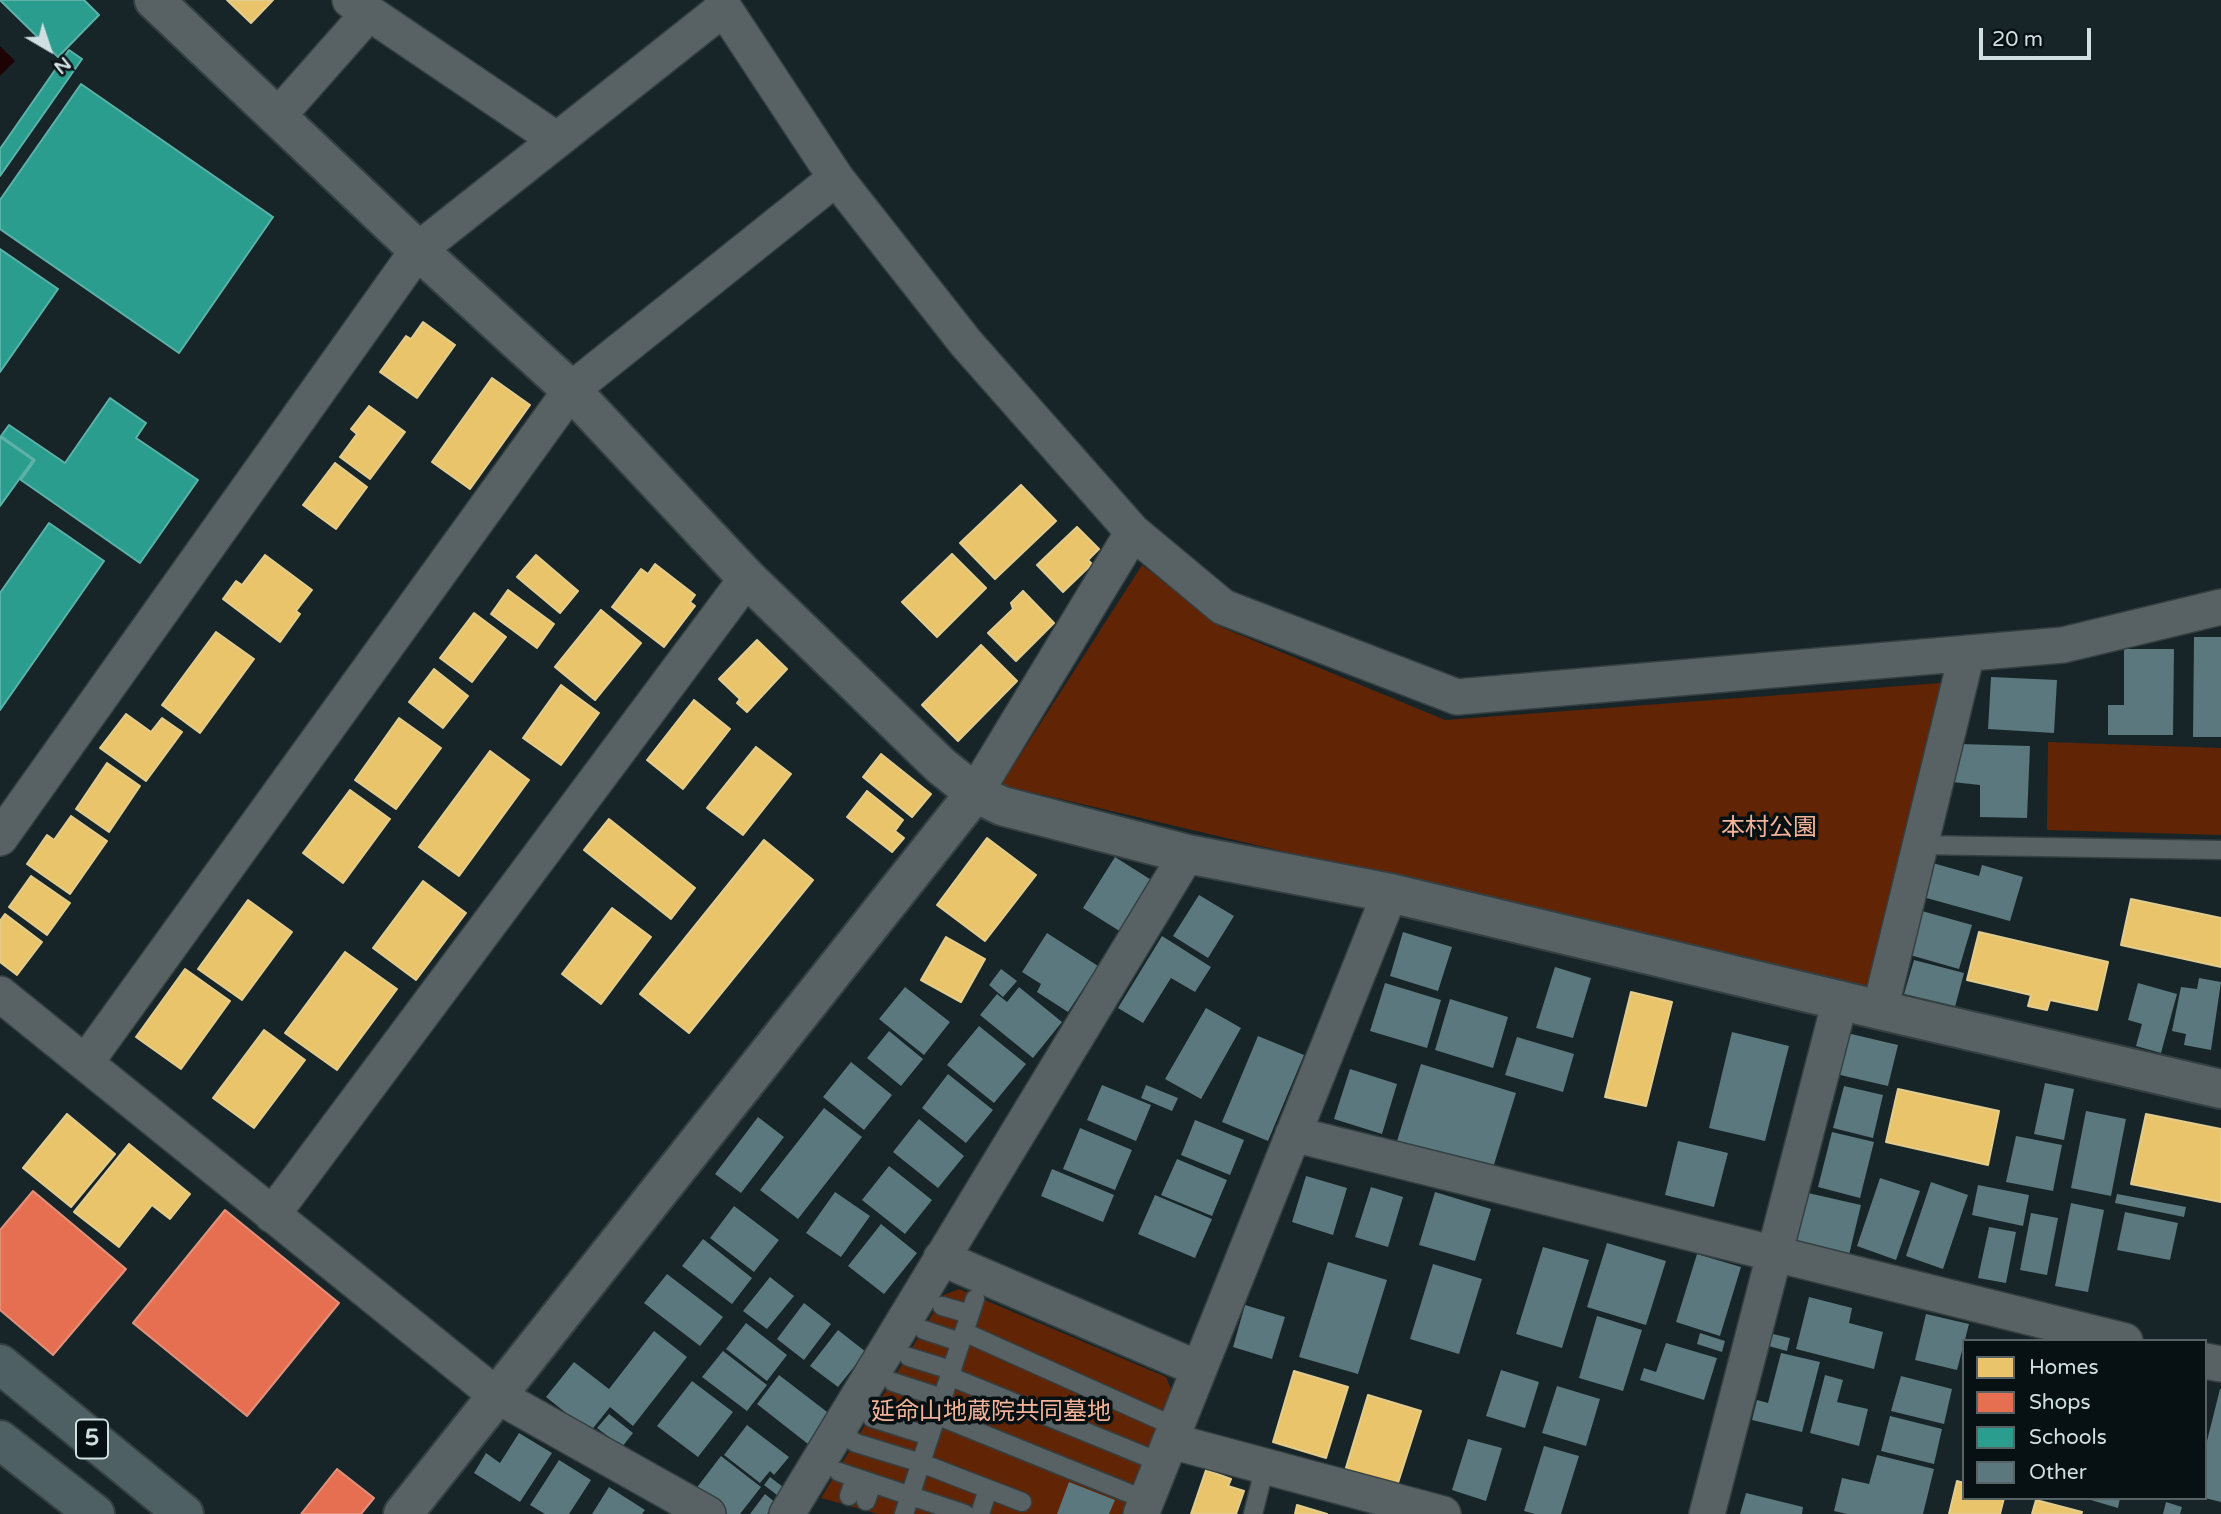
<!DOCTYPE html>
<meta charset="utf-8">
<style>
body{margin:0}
#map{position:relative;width:2221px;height:1514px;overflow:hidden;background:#172528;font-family:"Varela Round",sans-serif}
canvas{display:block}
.legend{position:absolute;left:1962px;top:1339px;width:245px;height:161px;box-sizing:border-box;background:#071113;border:2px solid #576365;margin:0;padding:9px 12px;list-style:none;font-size:21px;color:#d0dfe1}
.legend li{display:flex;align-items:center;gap:14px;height:35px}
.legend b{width:35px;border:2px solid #576365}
.north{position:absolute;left:14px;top:14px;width:70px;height:70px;-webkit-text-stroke:5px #071113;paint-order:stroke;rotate:141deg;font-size:19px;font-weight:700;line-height:28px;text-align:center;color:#d0dfe1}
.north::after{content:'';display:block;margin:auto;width:24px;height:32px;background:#d0dfe1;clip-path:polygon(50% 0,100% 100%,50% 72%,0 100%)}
.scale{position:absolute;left:1979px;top:28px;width:112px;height:32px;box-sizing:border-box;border:4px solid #d0dfe1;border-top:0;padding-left:9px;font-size:21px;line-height:24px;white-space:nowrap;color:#d0dfe1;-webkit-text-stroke:5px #071113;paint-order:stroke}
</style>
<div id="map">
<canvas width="2221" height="1514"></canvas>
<ul class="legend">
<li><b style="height:19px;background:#e9c46a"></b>Homes</li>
<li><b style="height:19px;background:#e76f51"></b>Shops</li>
<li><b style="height:19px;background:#2a9d8f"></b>Schools</li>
<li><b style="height:19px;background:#5a787d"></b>Other</li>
</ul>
<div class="north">N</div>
<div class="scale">20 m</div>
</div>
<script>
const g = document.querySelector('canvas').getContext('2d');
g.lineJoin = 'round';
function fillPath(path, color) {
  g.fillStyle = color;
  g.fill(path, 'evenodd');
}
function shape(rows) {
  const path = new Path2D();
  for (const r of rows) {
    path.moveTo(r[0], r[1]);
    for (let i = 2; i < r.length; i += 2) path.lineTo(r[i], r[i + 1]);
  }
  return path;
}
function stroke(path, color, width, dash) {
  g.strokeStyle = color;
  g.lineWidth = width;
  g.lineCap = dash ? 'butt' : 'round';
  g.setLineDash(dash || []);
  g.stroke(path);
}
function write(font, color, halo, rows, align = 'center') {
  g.font = font + ' "Varela Round","Noto Sans JP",sans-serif';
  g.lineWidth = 7;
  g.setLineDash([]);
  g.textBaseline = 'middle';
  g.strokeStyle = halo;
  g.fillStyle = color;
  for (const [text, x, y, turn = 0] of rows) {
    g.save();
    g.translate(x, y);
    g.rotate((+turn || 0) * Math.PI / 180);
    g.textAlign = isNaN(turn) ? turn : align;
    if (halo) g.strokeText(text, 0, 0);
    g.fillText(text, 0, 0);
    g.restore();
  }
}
fillPath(shape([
 [1142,565,1221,627,1445,720,1941,683,1868,989,1001,785],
 [2048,742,2221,748,2221,835,2047,830],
 [959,1289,1166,1377,1173,1394,1124,1514,878,1514,821,1498,944,1295]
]), '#612405');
fillPath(shape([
 [0,46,15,61,0,76]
]), '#1e0304');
const homes = shape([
 [227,0,273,0,251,23,227,0],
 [423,322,455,345,417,398,380,372,406,336,411,339,423,322],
 [492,378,530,405,470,489,432,462,492,378],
 [369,406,405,432,370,479,340,457,357,434,351,429,369,406],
 [335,463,367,487,336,529,303,505,335,463],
 [1021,485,1056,521,995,579,960,543,1021,485],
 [1077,527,1099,549,1088,560,1092,564,1063,592,1037,565,1077,527],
 [952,554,986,588,937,637,902,602,952,554],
 [265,555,312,590,296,611,300,614,280,642,223,599,236,581,242,585,265,555],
 [536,555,578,591,560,613,517,577,536,555],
 [655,564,695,595,690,602,695,606,664,647,612,607,641,569,648,574,655,564],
 [508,590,554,624,537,648,491,614,508,590],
 [1023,591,1054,623,1016,661,988,633,1013,609,1011,603,1023,591],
 [601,610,641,643,595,700,555,667,601,610],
 [474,613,506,637,472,682,440,658,474,613],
 [216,632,254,659,200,733,162,705,216,632],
 [757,640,787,669,747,712,737,703,740,699,719,679,757,640],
 [981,645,1017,681,958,741,922,705,981,645],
 [434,669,468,696,443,728,409,702,434,669],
 [561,685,599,713,561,765,523,738,561,685],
 [694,700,730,729,683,789,647,760,694,700],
 [126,714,151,732,162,718,182,732,146,781,100,748,126,714],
 [399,718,441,748,396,809,355,780,399,718],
 [756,747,791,774,743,835,707,808,756,747],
 [490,751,529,780,459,876,419,847,490,751],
 [881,754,931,794,912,817,863,777,881,754],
 [107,763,140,786,109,832,76,809,107,763],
 [350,790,390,819,343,883,303,853,350,790],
 [867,791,903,820,895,831,904,838,892,852,847,817,867,791],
 [71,816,107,841,70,894,27,864,47,835,54,840,71,816],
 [609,819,695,888,671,919,584,850,609,819],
 [987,838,1036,875,985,941,937,905,987,838],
 [764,840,813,880,689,1033,640,994,764,840],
 [31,876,70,903,47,935,9,907,31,876],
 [423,881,466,913,416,980,373,948,423,881],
 [2131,899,2221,918,2221,967,2121,945,2131,899],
 [248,900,292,932,242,1000,198,969,248,900],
 [612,908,651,937,601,1004,562,974,612,908],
 [5,914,42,942,17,975,0,962,0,921,5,914],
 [1979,932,2108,962,2097,1010,2050,1000,2047,1010,2028,1006,2031,995,1967,980,1979,932],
 [946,937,985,959,961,1002,921,980,946,937],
 [345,952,397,989,337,1070,285,1033,345,952],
 [185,969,230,1001,181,1069,136,1037,185,969],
 [1631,992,1672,1002,1646,1106,1605,1097,1631,992],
 [264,1030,305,1060,254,1128,213,1098,264,1030],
 [1898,1089,1999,1111,1988,1165,1886,1142,1898,1089],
 [67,1114,115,1154,71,1207,23,1168,67,1114],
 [2146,1114,2221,1129,2221,1202,2131,1184,2146,1114],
 [129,1144,190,1194,170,1219,152,1205,119,1247,74,1212,129,1144],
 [1294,1371,1348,1387,1326,1458,1273,1442,1294,1371],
 [1368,1395,1421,1411,1397,1486,1345,1471,1368,1395],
 [1206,1470,1231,1479,1228,1486,1244,1491,1236,1514,1191,1514,1206,1470],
 [1957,1481,1964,1483,1964,1498,2004,1498,2000,1514,1949,1514,1957,1481],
 [2036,1500,2082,1512,2081,1514,2032,1514,2036,1500],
 [1297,1505,1327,1514,1295,1514,1297,1505]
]);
fillPath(homes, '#e9c46a');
stroke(homes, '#e2cc8e', 2);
const shops = shape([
 [33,1191,126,1269,53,1355,0,1310,0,1230,33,1191],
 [225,1210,339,1303,247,1416,133,1323,225,1210],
 [337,1469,374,1498,361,1514,301,1514,337,1469]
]);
fillPath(shops, '#e76f51');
stroke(shops, '#e0917c', 2);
const schools = shape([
 [0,0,84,0,99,15,58,57,0,0],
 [69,50,82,59,0,176,0,149,69,50],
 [81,84,273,217,179,353,0,229,0,200,81,84],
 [0,249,58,289,0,372,0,249],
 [110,398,146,423,136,438,198,480,140,563,21,480,35,460,1,436,9,425,65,463,110,398],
 [0,437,33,460,0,506,0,437],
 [49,523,104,561,0,710,0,593,49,523]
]);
fillPath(schools, '#2a9d8f');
stroke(schools, '#5cb1a8', 2);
fillPath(shape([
 [2194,637,2221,637,2221,737,2193,737],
 [2124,649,2174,649,2173,735,2108,735,2108,705,2124,705],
 [1991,677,2057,680,2054,733,1988,729],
 [1959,744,2030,746,2027,818,1980,817,1980,785,1952,782],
 [1115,857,1153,881,1121,932,1083,908],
 [1929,862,1979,876,1982,865,2023,877,2010,921,1919,896],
 [1199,895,1234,916,1208,958,1173,936],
 [1922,911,1972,925,1959,969,1910,955],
 [1403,932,1452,947,1438,991,1390,976],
 [1047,933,1098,966,1068,1012,1037,992,1041,984,1022,972],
 [1162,936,1211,967,1195,992,1171,978,1143,1023,1118,1008],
 [1914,960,1964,973,1955,1007,1904,994],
 [1555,967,1591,978,1573,1038,1536,1028],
 [1001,969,1017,981,1003,997,989,985],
 [2199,978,2221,982,2211,1050,2184,1045,2186,1034,2172,1031,2181,987,2197,989],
 [1385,983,1441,1000,1427,1048,1370,1031],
 [2138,983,2177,994,2161,1053,2136,1046,2142,1024,2128,1020],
 [905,987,950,1022,924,1055,879,1019],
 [1019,987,1062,1022,1033,1058,980,1015,997,994,1007,1002],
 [1450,999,1508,1017,1493,1068,1435,1050],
 [1206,1008,1241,1028,1201,1099,1165,1079],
 [979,1026,1026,1064,994,1103,947,1065],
 [889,1031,923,1059,901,1086,867,1058],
 [1732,1032,1789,1046,1765,1141,1709,1128],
 [1847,1033,1898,1045,1888,1086,1836,1074],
 [1258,1036,1304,1055,1268,1141,1222,1122],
 [1517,1037,1574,1054,1563,1092,1505,1075],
 [851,1062,892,1095,864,1130,823,1097],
 [1421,1064,1516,1093,1492,1171,1397,1141],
 [1350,1069,1397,1084,1382,1134,1334,1119],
 [948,1074,993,1110,966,1143,922,1108],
 [2045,1083,2074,1089,2064,1140,2034,1134],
 [1102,1085,1151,1105,1136,1141,1087,1120],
 [1146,1085,1178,1098,1172,1111,1141,1098],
 [1844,1086,1883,1095,1873,1138,1833,1128],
 [824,1108,862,1137,798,1219,760,1190],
 [2086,1111,2126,1119,2111,1196,2071,1188],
 [758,1117,784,1137,741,1193,715,1174],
 [919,1119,964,1156,938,1188,893,1152],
 [1195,1120,1244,1140,1230,1175,1181,1155],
 [1080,1128,1132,1150,1115,1190,1063,1169],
 [1832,1132,1874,1142,1860,1198,1818,1187],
 [2016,1136,2062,1145,2053,1191,2006,1182],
 [1678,1141,1728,1153,1714,1207,1665,1195],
 [1177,1159,1227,1180,1212,1216,1161,1195],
 [889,1166,932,1200,905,1234,862,1200],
 [1052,1169,1114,1195,1103,1222,1041,1196],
 [1306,1176,1347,1188,1333,1235,1292,1222],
 [1880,1178,1920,1191,1896,1260,1857,1246],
 [1931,1182,1968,1195,1943,1269,1906,1256],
 [1978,1185,2029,1195,2023,1226,1972,1215],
 [1371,1187,1403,1197,1388,1247,1355,1237],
 [835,1192,870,1216,841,1257,806,1233],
 [1435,1192,1491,1209,1475,1261,1419,1245],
 [1808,1193,1861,1205,1849,1255,1796,1242],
 [2117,1194,2186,1207,2184,1217,2115,1203],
 [1155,1195,1212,1219,1195,1258,1138,1234],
 [2071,1203,2104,1210,2088,1292,2055,1286],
 [734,1206,779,1240,754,1272,710,1238],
 [2125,1212,2178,1223,2170,1260,2117,1250],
 [2031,1213,2058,1218,2047,1275,2020,1270],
 [881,1224,917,1253,884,1294,848,1266],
 [1989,1227,2016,1232,2006,1283,1978,1278],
 [703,1239,752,1278,732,1304,682,1266],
 [1607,1243,1666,1261,1646,1325,1587,1307],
 [1543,1247,1589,1260,1562,1348,1516,1334],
 [1697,1254,1741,1267,1720,1336,1676,1322],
 [1328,1262,1387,1280,1358,1374,1299,1357],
 [1433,1264,1482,1279,1459,1354,1410,1339],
 [667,1274,723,1317,700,1346,644,1303],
 [770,1277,794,1296,767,1329,743,1311],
 [1809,1297,1852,1308,1849,1323,1883,1332,1874,1369,1796,1349],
 [804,1303,831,1324,804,1360,777,1339],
 [1245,1305,1285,1317,1272,1359,1233,1347],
 [1926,1314,1969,1324,1957,1370,1915,1360],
 [1597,1316,1642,1330,1623,1391,1579,1378],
 [746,1323,787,1355,767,1381,726,1349],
 [838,1330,866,1352,838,1387,810,1366],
 [654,1331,687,1357,633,1426,610,1407,590,1432,546,1397,574,1362,609,1389],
 [1764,1332,1790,1338,1787,1351,1761,1344],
 [1700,1333,1725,1341,1722,1352,1697,1344],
 [1666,1343,1717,1358,1704,1400,1640,1380,1644,1368,1656,1372],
 [723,1351,767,1385,747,1411,702,1377],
 [1781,1353,1820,1362,1802,1432,1752,1420,1757,1400,1768,1403],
 [1501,1370,1539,1382,1525,1428,1486,1416],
 [779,1375,831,1415,808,1444,757,1404],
 [1825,1375,1843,1380,1837,1402,1868,1409,1859,1446,1810,1433],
 [1901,1376,1952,1389,1944,1424,1891,1411],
 [692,1381,733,1412,698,1457,657,1426],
 [1557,1386,1600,1399,1586,1446,1542,1433],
 [2220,1389,2221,1389,2221,1502,2205,1498,2205,1449],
 [609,1414,633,1433,622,1447,597,1428],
 [1890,1416,1942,1429,1934,1464,1881,1451],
 [747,1425,789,1457,774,1475,770,1471,760,1483,724,1455],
 [519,1433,552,1453,520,1502,474,1473,486,1453,500,1463],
 [1468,1439,1502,1448,1486,1501,1452,1490],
 [1544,1446,1579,1456,1561,1514,1535,1514,1524,1511],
 [1877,1455,1934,1469,1923,1514,1847,1514,1834,1511,1842,1478,1869,1484],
 [721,1456,761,1487,740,1514,726,1514,695,1490],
 [559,1460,591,1480,569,1514,545,1514,530,1505],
 [770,1477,783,1487,777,1495,764,1485],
 [1069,1482,1115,1500,1109,1514,1057,1514],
 [609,1487,645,1510,642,1514,592,1514],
 [1746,1493,1803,1507,1802,1514,1740,1514],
 [765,1494,776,1503,767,1514,750,1514],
 [2084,1498,2120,1498,2118,1508],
 [2166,1502,2182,1507,2180,1514,2163,1514]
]), '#5a787d');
const service = shape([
 [1920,845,2221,850],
 [942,1306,970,1314],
 [924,1330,960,1342],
 [964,1332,1160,1420],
 [909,1357,951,1370],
 [949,1376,1147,1457],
 [893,1382,942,1398],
 [936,1415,1131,1494],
 [872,1418,929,1436],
 [837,1431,856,1443,921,1463,1022,1502],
 [839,1472,965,1514],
 [849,1496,855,1478],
 [866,1501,872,1483],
 [904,1514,975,1299],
 [980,1514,988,1489],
 [1253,1514,1265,1466]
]);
const minor = shape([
 [350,0,557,140],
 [722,0,724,8,836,178,966,343,1133,532,1223,607,1457,697,2063,645,2221,607],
 [277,117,369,13],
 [975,793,1133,532],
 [0,838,418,250,724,8],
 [0,994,496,1395,708,1514],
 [1880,1010,1967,653],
 [86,1062,571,390,836,178],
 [1293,1134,2125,1341],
 [272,1215,747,578],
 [941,1258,1199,1369],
 [2205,1361,2221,1364],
 [1171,1441,1443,1514],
 [787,1514,1187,854],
 [1141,1514,1390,893],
 [1707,1514,1840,1001]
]);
const tertiary = shape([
 [154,0,418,250,571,390,747,578,941,766,975,793,1002,806,1187,854,1390,893,1880,1010,2221,1089],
 [403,1514,975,793]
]);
const primary = shape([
 [0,1364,184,1514],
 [0,1440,95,1514]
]);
stroke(service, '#354042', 21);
stroke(minor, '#354042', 38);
stroke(tertiary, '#354042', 42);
stroke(primary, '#354042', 42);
stroke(service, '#586264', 18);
stroke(minor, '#586264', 35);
stroke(tertiary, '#586264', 38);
stroke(primary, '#4f6064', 38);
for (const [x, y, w] of [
 [92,1439,32]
]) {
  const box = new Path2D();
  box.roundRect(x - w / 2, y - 19.5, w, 39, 5);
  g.fillStyle = '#071113';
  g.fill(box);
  stroke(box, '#d0dfe1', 2);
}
write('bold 23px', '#d0dfe1', null, [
 ["5",92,1439]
]);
write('24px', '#f4b298', '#071113', [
 ["本村公園",1769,829],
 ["延命山地蔵院共同墓地",991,1413]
]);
</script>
